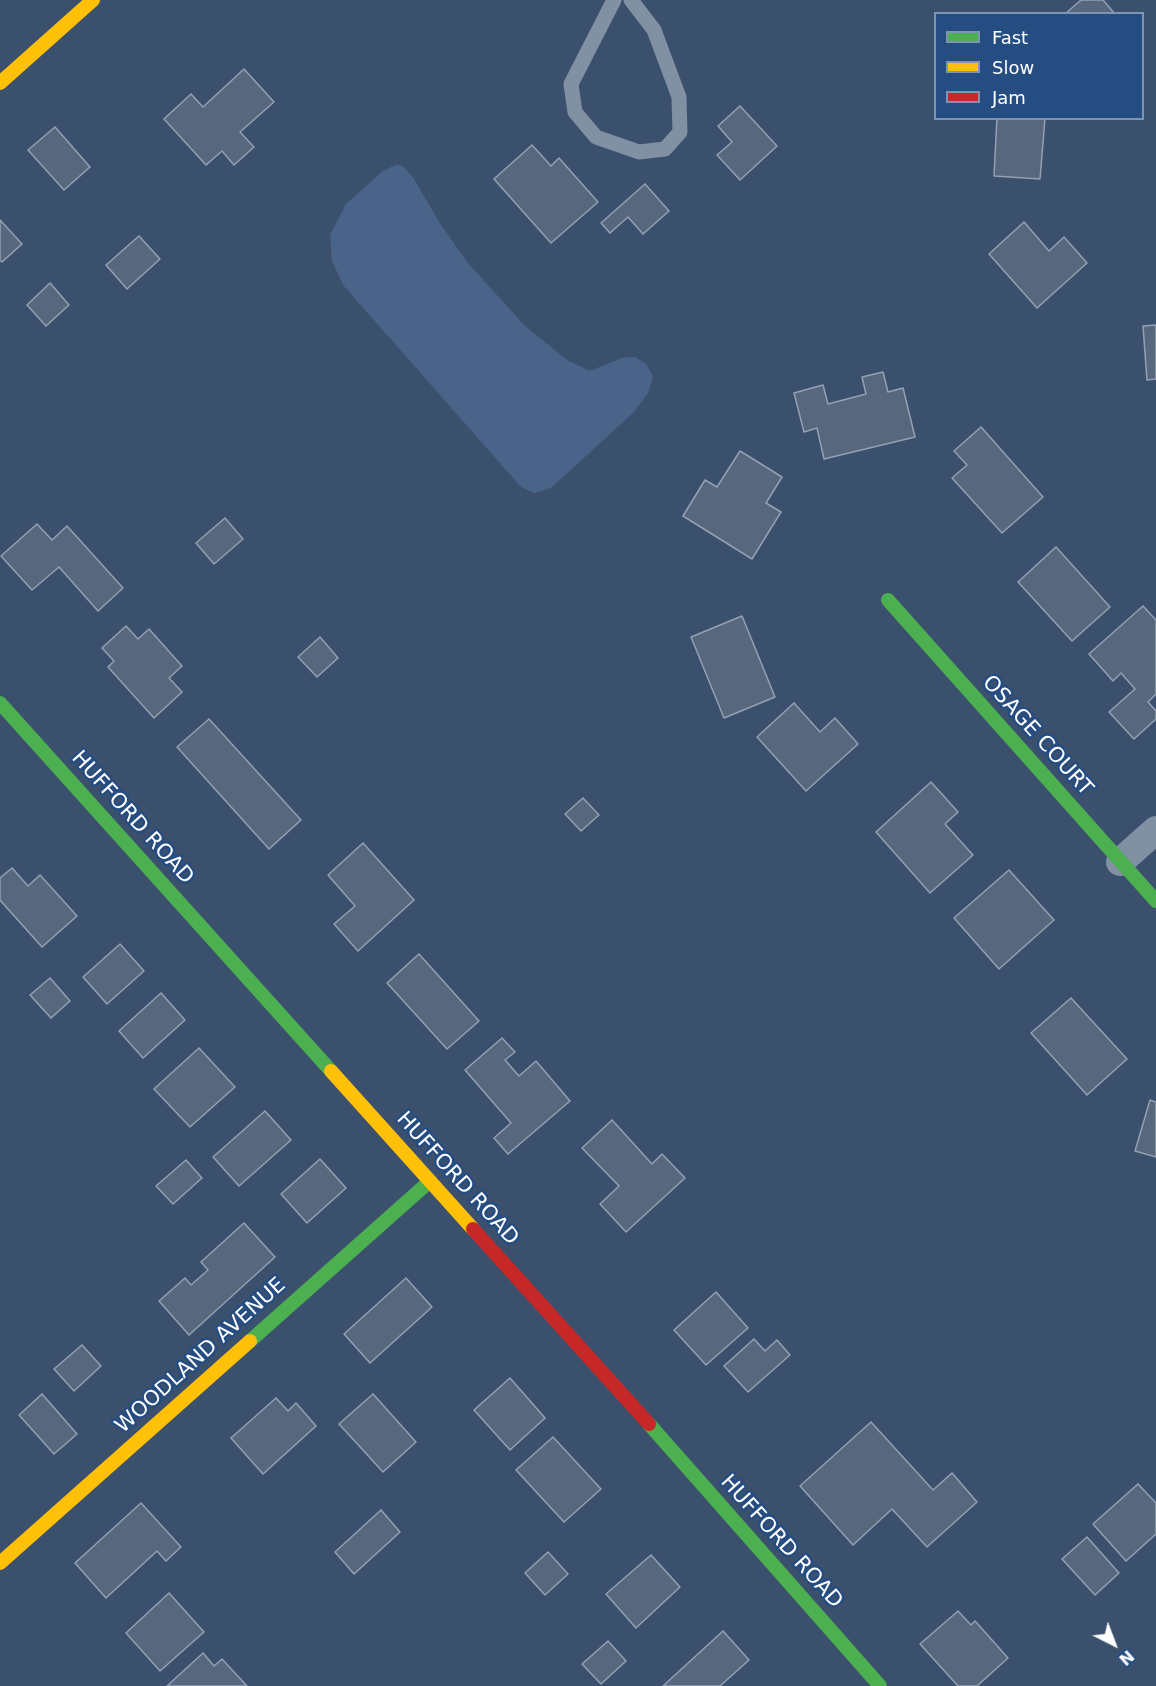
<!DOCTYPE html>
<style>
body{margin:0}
#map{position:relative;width:1156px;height:1686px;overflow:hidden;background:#3b506d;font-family:"DejaVu Sans",sans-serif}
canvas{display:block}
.legend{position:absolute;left:934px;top:12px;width:210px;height:108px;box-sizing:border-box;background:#264d82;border:2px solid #7d94b4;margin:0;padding:8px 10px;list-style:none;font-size:18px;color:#fff}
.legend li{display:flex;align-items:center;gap:12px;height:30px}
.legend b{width:30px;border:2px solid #7d94b4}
.north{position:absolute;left:1084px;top:1614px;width:60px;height:60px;-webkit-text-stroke:4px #264d82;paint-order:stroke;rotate:138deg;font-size:16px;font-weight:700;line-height:24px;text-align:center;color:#fff}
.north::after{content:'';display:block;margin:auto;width:21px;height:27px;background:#fff;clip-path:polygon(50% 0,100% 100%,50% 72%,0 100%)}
</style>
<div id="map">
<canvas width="1156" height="1686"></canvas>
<ul class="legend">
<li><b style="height:8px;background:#4caf50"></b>Fast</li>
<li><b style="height:8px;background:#ffc107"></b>Slow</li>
<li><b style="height:8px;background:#c62828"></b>Jam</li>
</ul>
<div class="north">N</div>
</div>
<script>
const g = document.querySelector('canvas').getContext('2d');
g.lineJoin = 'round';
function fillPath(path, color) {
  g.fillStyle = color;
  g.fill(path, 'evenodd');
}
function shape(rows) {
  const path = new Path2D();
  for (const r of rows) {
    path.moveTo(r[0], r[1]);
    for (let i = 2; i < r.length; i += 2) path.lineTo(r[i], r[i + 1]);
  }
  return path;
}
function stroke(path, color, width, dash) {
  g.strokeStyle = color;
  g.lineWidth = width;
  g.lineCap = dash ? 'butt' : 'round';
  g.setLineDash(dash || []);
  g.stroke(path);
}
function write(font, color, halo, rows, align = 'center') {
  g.font = font + ' "DejaVu Sans",sans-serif';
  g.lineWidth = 5;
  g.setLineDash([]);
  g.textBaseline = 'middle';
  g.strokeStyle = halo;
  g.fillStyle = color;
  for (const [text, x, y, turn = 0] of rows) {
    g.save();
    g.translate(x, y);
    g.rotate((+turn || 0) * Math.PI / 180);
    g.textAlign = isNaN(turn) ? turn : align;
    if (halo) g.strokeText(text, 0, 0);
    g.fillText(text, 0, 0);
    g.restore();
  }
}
fillPath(shape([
 [397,164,405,168,414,179,441,225,468,263,524,325,567,360,590,371,622,358,635,357,646,364,653,376,648,393,634,412,551,488,534,493,521,487,343,285,332,261,330,235,346,204,383,171]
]), '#4a6489');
const building = shape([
 [1081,0,1103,0,1115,14,1065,14,1081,0],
 [244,69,274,102,240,132,254,147,234,165,222,151,206,165,164,119,191,94,203,107,244,69],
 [740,106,777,146,740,180,717,155,732,142,718,126,740,106],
 [997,118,1045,118,1040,179,994,176,997,118],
 [55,127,90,167,64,190,28,150,55,127],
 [532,145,551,166,559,158,598,202,551,243,494,179,532,145],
 [645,184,669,211,643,234,628,217,610,233,601,223,645,184],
 [0,220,22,244,2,262,0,260,0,220],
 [1024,222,1049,251,1064,237,1087,263,1037,308,989,254,1024,222],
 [139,236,160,259,127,289,106,265,139,236],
 [50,283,69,305,46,326,27,305,50,283],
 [1156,325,1156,379,1147,380,1143,326,1156,325],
 [883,372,888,392,903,388,915,437,824,459,817,428,804,432,794,393,823,385,828,404,866,394,862,377,883,372],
 [981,427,1043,497,1002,533,952,478,967,465,954,451,981,427],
 [740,451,782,477,766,503,781,512,752,559,683,516,705,480,717,487,740,451],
 [225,518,243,539,214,564,196,543,225,518],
 [37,524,52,540,67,526,123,588,98,611,59,567,32,590,1,556,37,524],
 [1056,547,1110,607,1072,641,1018,582,1056,547],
 [1143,606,1156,620,1156,694,1148,702,1156,711,1156,719,1134,739,1109,712,1135,689,1121,673,1113,681,1089,654,1143,606],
 [742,616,775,697,724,718,691,637,742,616],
 [126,626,138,639,149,629,182,666,169,678,182,692,154,718,108,667,114,661,102,648,126,626],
 [320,637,338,658,317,677,298,657,320,637],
 [794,703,820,732,835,718,858,744,806,791,757,737,794,703],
 [209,719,301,820,269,849,177,747,209,719],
 [931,782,958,812,945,824,973,855,930,893,876,832,931,782],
 [583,798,599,815,581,831,565,814,583,798],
 [363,843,414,900,358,951,334,924,355,906,328,875,363,843],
 [12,868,28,886,40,875,77,916,42,947,0,900,0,878,12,868],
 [1009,870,1054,920,999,969,954,918,1009,870],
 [120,944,144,971,107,1004,83,977,120,944],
 [419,954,479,1021,447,1049,387,983,419,954],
 [50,978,70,1001,51,1018,30,995,50,978],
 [161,993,185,1020,143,1058,119,1031,161,993],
 [1071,998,1127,1059,1087,1095,1031,1033,1071,998],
 [502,1038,515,1052,505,1060,519,1076,536,1061,570,1101,508,1154,494,1138,511,1123,465,1070,502,1038],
 [199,1048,235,1087,190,1127,154,1089,199,1048],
 [1150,1100,1156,1102,1156,1157,1135,1151,1150,1100],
 [265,1111,291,1140,239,1186,213,1157,265,1111],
 [612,1120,652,1164,662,1154,685,1178,626,1232,600,1204,619,1186,582,1148,612,1120],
 [320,1159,346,1188,307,1223,281,1194,320,1159],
 [186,1160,202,1178,173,1204,156,1186,186,1160],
 [244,1223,275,1257,189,1335,159,1301,185,1278,191,1285,208,1270,201,1262,244,1223],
 [406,1278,432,1307,370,1363,344,1334,406,1278],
 [716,1292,748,1328,706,1365,674,1330,716,1292],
 [754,1339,765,1351,777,1340,790,1355,748,1392,724,1366,754,1339],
 [82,1345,101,1366,74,1391,54,1369,82,1345],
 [510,1378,545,1418,510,1450,474,1410,510,1378],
 [42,1394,77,1434,54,1454,19,1415,42,1394],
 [373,1394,416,1442,383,1472,339,1424,373,1394],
 [276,1398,288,1411,296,1403,316,1426,263,1474,231,1438,276,1398],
 [871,1422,933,1490,952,1473,977,1502,927,1547,892,1509,853,1545,800,1486,871,1422],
 [553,1437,601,1489,564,1522,516,1470,553,1437],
 [1138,1484,1156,1503,1156,1534,1126,1561,1093,1524,1138,1484],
 [141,1503,181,1547,166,1561,157,1551,106,1598,75,1563,141,1503],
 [381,1510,400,1532,354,1574,335,1552,381,1510],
 [1087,1537,1119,1573,1095,1595,1062,1559,1087,1537],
 [548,1552,568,1574,545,1595,525,1573,548,1552],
 [651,1555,680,1587,636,1628,606,1594,651,1555],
 [169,1593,204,1632,160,1671,126,1633,169,1593],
 [958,1611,971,1625,975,1621,1008,1658,977,1686,958,1686,920,1644,958,1611],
 [723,1631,749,1660,720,1686,663,1686,723,1631],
 [608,1641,626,1661,601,1684,582,1664,608,1641],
 [203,1653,214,1666,222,1659,247,1686,167,1686,203,1653]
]);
fillPath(building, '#56677e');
stroke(building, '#94a1b2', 1.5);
stroke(shape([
 [614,0,571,84,575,112,596,137,639,152,665,149,680,132,679,97,654,30,631,0]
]), '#8190a3', 15);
stroke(shape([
 [1120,862,1156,830]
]), '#8190a3', 28);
stroke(shape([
 [888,600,1156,901],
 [0,703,331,1071],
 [250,1341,430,1181],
 [649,1424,880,1686]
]), '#4caf50', 14);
stroke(shape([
 [0,83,93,0],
 [331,1071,473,1229],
 [0,1563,250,1341]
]), '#ffc107', 14);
stroke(shape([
 [473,1229,649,1424]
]), '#c62828', 14);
write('21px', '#fff', '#264d82', [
 ["OSAGE COURT",1037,736,48],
 ["HUFFORD ROAD",132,818,48],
 ["HUFFORD ROAD",457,1179,48],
 ["WOODLAND AVENUE",201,1356,-42],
 ["HUFFORD ROAD",781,1542,48]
]);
</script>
